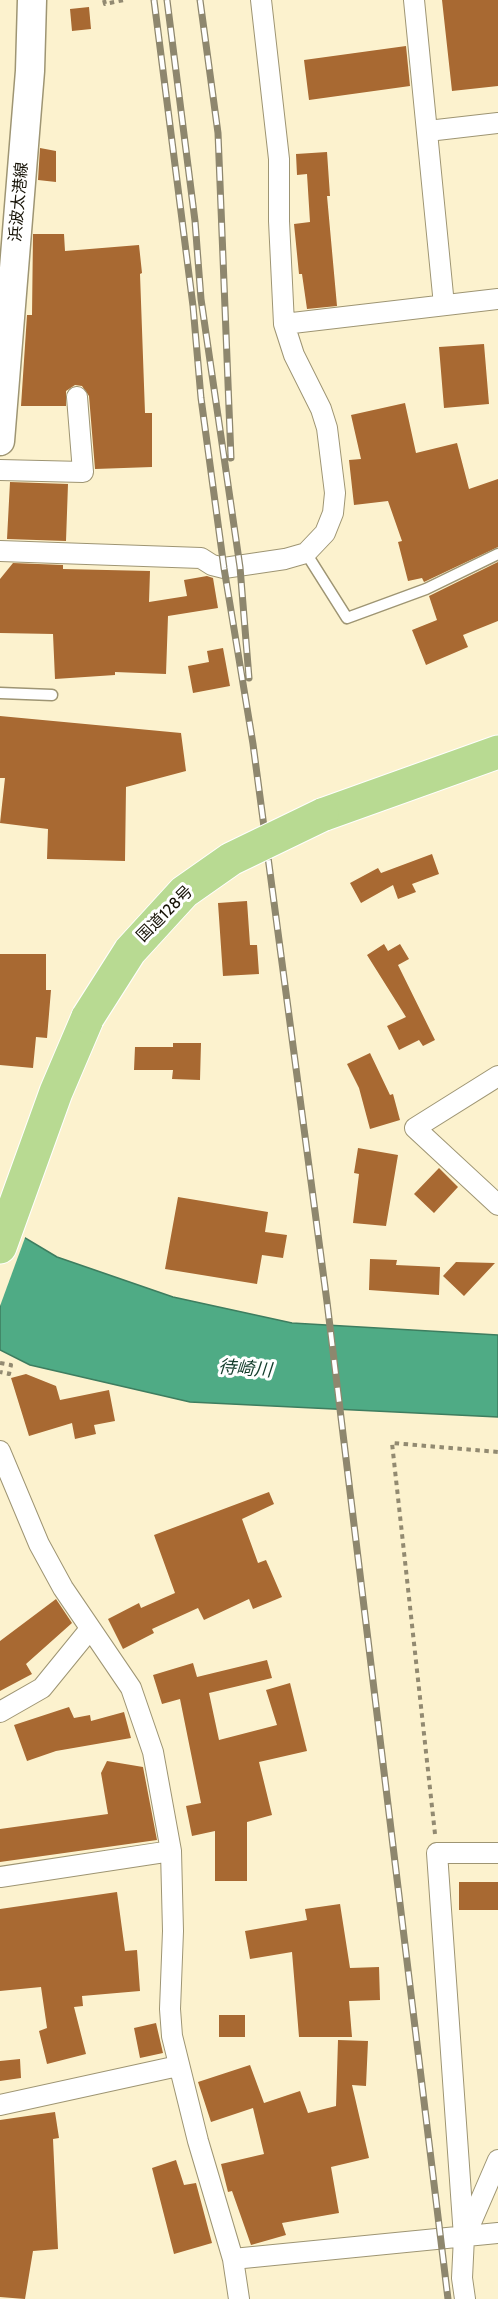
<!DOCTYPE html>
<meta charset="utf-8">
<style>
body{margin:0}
canvas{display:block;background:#fcf2ce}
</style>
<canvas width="498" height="2299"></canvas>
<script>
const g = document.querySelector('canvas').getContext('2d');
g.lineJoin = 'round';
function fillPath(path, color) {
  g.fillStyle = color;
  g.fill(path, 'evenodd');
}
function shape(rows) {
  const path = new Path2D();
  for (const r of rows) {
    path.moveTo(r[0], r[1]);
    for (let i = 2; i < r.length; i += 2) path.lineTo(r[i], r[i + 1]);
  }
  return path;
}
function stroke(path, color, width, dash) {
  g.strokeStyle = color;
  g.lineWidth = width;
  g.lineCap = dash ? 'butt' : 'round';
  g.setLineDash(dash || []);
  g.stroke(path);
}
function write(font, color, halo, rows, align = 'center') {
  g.font = font + ' Cabin,"Noto Sans JP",sans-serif';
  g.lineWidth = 6;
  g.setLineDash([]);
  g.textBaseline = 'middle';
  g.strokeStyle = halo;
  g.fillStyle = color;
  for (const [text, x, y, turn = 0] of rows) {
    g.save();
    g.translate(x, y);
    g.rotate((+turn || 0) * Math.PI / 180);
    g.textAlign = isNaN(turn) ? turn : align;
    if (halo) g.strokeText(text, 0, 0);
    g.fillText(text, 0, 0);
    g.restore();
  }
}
const water = shape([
 [0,1223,57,1257,173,1297,292,1323,498,1335,498,1417,190,1402,30,1365,0,1350,0,1223]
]);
fillPath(water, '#4fab85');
stroke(water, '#3e7d5f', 1.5);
fillPath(shape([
 [0,1220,26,1235,0,1306]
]), '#fcf2ce');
fillPath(shape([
 [442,0,498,0,498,86,452,91],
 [89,7,91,29,72,31,70,9],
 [406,46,410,86,309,100,304,60],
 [40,148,56,151,56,182,38,180],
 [327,152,330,196,327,196,337,306,307,309,302,274,299,274,294,224,310,222,307,174,297,175,296,154],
 [33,234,64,234,65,251,139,245,142,273,140,274,145,413,152,413,152,467,95,469,89,396,82,386,75,385,66,391,66,406,21,406,27,315,32,315],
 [484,344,489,404,444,408,439,347],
 [405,403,416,453,457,443,469,489,498,479,498,547,424,582,422,578,408,581,398,542,402,541,388,501,354,505,349,460,361,459,351,415],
 [10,482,68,484,66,541,7,539],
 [498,562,498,621,463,635,468,647,426,665,412,630,437,620,429,596],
 [13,563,63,565,63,569,150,571,149,602,187,596,184,580,207,576,213,578,218,608,168,616,166,674,115,672,115,675,55,679,53,634,0,633,0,579],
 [223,648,230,686,193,693,188,666,209,662,207,651],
 [0,716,181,733,186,771,126,787,125,861,47,859,48,829,0,823,5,778,0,778],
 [432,854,439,874,412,884,416,892,398,899,393,885,361,903,350,883,378,868,381,873],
 [247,901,250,945,257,945,259,974,223,976,218,903],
 [384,944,388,951,400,944,409,959,398,965,435,1040,423,1046,419,1040,399,1050,387,1026,406,1017,367,955],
 [0,954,46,954,46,990,51,990,47,1038,36,1037,33,1068,0,1065],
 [173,1043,201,1043,200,1080,172,1079,173,1070,134,1070,135,1047,173,1047],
 [370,1053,390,1095,393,1094,400,1120,370,1129,359,1088,347,1064],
 [358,1148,398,1155,386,1226,353,1223,359,1174,354,1173],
 [439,1168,458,1187,434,1213,414,1194],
 [178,1197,268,1212,265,1232,287,1235,283,1258,262,1255,257,1284,165,1269],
 [370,1259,397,1260,396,1265,440,1267,439,1295,369,1290],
 [456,1262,495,1263,464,1296,443,1276],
 [26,1374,56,1386,60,1400,109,1390,115,1421,94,1425,96,1434,75,1439,72,1423,29,1436,11,1378],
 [269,1492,274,1504,242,1519,258,1563,266,1560,282,1597,253,1609,249,1599,204,1620,198,1608,152,1629,154,1633,123,1649,108,1619,139,1603,141,1608,175,1593,154,1535],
 [56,1599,72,1623,26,1664,32,1674,0,1691,0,1641],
 [267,1660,272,1678,209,1693,219,1740,277,1725,266,1690,290,1683,307,1751,259,1762,272,1815,247,1822,247,1881,215,1881,215,1831,192,1836,186,1806,201,1803,180,1699,162,1704,153,1675,193,1663,197,1677],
 [69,1707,74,1718,90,1715,91,1721,124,1712,131,1738,56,1751,27,1761,14,1725],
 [107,1761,143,1767,157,1840,0,1862,0,1829,108,1814,101,1773],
 [459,1882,498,1882,498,1910,459,1910],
 [117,1892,125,1951,137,1950,140,1991,82,1996,83,2006,74,2007,86,2054,47,2064,39,2031,47,2028,41,1987,0,1991,0,1909],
 [340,1904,350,1968,379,1967,380,2000,349,2001,352,2037,299,2037,292,1952,250,1959,245,1931,307,1920,305,1909],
 [219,2015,245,2015,245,2037,219,2037],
 [156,2023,163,2053,140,2058,134,2028],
 [338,2040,368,2041,366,2086,352,2085,369,2158,331,2167,339,2213,282,2223,286,2235,251,2245,232,2191,228,2192,221,2164,264,2154,253,2108,211,2122,198,2082,250,2065,264,2103,300,2091,308,2113,336,2106],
 [20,2059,21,2078,0,2081,0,2061],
 [55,2112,59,2138,53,2139,58,2249,33,2251,25,2299,0,2297,0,2120],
 [176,2160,184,2185,196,2183,212,2243,174,2254,152,2168]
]), '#a86932');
const service = shape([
 [306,553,347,618,426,589,498,554],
 [0,693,52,695]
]);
const minor = shape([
 [414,0,444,305],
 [428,131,498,123],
 [284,324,498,299],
 [0,470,83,472,77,397],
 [0,551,201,558,212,565,224,568,285,559,306,553,325,533,333,513,335,493,327,428,321,409,294,355,284,324,279,221,279,159,261,0],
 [498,1076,415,1128,498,1205],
 [0,1451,39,1544,63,1588,131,1688,153,1752,171,1851,173,1931,170,2009,172,2036,198,2141,233,2259,239,2299],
 [0,1712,42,1688,90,1629],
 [0,1877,171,1851],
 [0,2105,178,2066],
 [466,2234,498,2160],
 [233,2259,498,2233],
 [465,2299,462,2278,464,2237,437,1853,498,1853]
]);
const secondary = shape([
 [0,441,30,71,32,0]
]);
const trunk = shape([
 [322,815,498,752],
 [0,1247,56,1092,88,1017]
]);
stroke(service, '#9e9573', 13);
stroke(minor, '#9e9573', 22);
stroke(secondary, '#9e9573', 31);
stroke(trunk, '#fff', 35);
stroke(shape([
 [104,0,105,4,124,0],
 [0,1363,11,1365,9,1374,0,1372],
 [435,1834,392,1443,498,1452]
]), '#928a71', 4, [4.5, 4.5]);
stroke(service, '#fff', 10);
stroke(minor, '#fff', 20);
stroke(secondary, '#fff', 28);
stroke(trunk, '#b8da92', 33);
const rail = shape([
 [154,0,193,306,201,398,224,568,253,744,327,1302,448,2299],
 [167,0,195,221,201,299,240,567,249,678],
 [200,0,218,133,231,458]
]);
stroke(rail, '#8e876e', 7);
stroke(rail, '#fff', 4.5, [14]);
const trunkBridge = shape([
 [88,1017,130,951,184,892,231,859,322,815]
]);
stroke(trunkBridge, '#fff', 35, []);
stroke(trunkBridge, '#b8da92', 33);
write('16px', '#161206', '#fff', [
 ["浜波太港線",19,202,-85],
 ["国道128号",165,914,-45]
]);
write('italic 18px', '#133c2b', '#fff', [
 ["待崎川",245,1369,4]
]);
</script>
